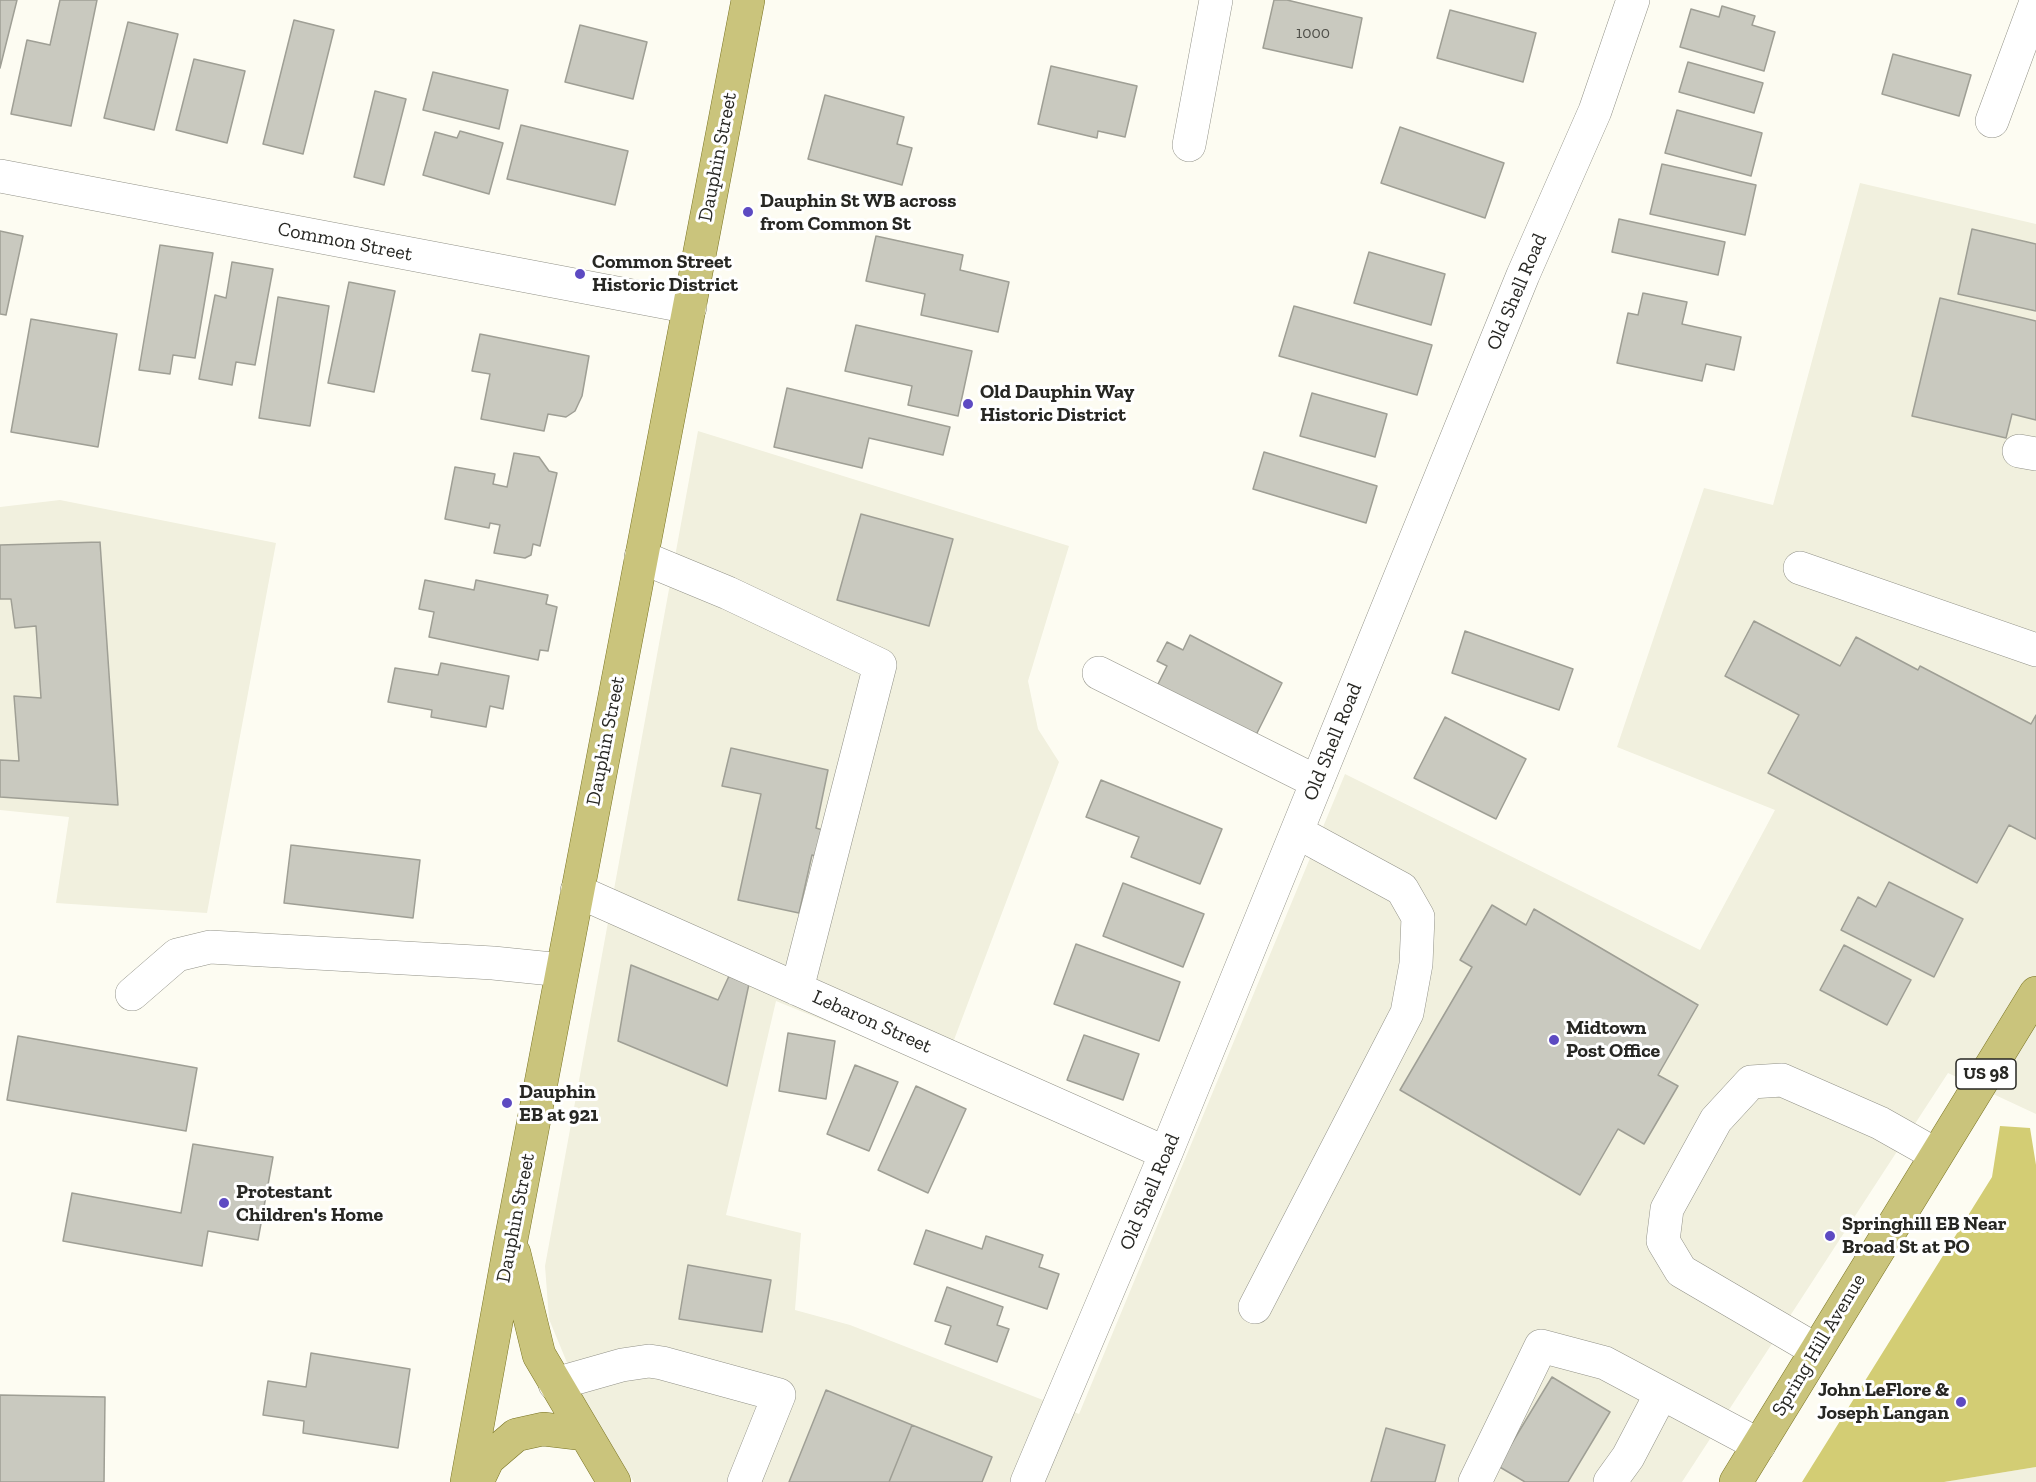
<!DOCTYPE html>
<style>
body{margin:0}
canvas{display:block;background:#fdfcf2}
</style>
<canvas width="2036" height="1482"></canvas>
<script>
const g = document.querySelector('canvas').getContext('2d');
g.lineJoin = 'round';
function fillPath(path, color) {
  g.fillStyle = color;
  g.fill(path, 'evenodd');
}
function shape(rows) {
  const path = new Path2D();
  for (const r of rows) {
    path.moveTo(r[0], r[1]);
    for (let i = 2; i < r.length; i += 2) path.lineTo(r[i], r[i + 1]);
  }
  return path;
}
function stroke(path, color, width, dash) {
  g.strokeStyle = color;
  g.lineWidth = width;
  g.lineCap = dash ? 'butt' : 'round';
  g.setLineDash(dash || []);
  g.stroke(path);
}
function write(font, color, halo, rows, align = 'center') {
  g.font = font + ' "Zilla Slab",serif';
  g.lineWidth = 6;
  g.setLineDash([]);
  g.textBaseline = 'middle';
  g.strokeStyle = halo;
  g.fillStyle = color;
  for (const [text, x, y, turn = 0] of rows) {
    g.save();
    g.translate(x, y);
    g.rotate((+turn || 0) * Math.PI / 180);
    g.textAlign = isNaN(turn) ? turn : align;
    if (halo) g.strokeText(text, 0, 0);
    g.fillText(text, 0, 0);
    g.restore();
  }
}
fillPath(shape([
 [1860,183,2036,224,2036,1114,1948,1073,1682,1482,634,1482,582,1399,549,1319,545,1266,698,431,1069,546,1028,681,1038,729,1059,762,943,1069,776,1001,726,1215,801,1233,795,1310,850,1325,1079,1414,1345,774,1700,950,1775,810,1617,747,1704,488,1773,505],
 [60,500,276,543,207,913,56,903,69,817,0,810,0,507],
 [2036,1467,2036,1482,1944,1482]
]), '#f1f0de');
fillPath(shape([
 [2000,1126,2030,1128,2036,1165,2036,1467,1944,1482,1802,1482,1992,1177]
]), '#d3cd74');
const building = shape([
 [0,0,17,0,0,68,0,0],
 [60,0,97,0,71,126,11,114,27,40,50,45,60,0],
 [1274,0,1287,0,1362,18,1352,68,1263,48,1274,0],
 [1722,6,1755,16,1752,25,1775,32,1764,71,1680,47,1691,9,1719,17,1722,6],
 [1450,10,1536,33,1523,82,1437,58,1450,10],
 [294,20,334,30,303,154,263,144,294,20],
 [128,22,178,34,154,130,104,118,128,22],
 [580,25,647,42,633,99,565,82,580,25],
 [1893,54,1971,75,1959,116,1882,94,1893,54],
 [194,59,245,71,227,143,176,130,194,59],
 [1688,62,1763,83,1754,113,1679,92,1688,62],
 [1051,66,1137,86,1125,137,1098,131,1097,138,1038,124,1051,66],
 [433,72,508,90,499,129,423,110,433,72],
 [375,91,406,99,384,185,354,177,375,91],
 [825,95,904,117,897,144,912,148,902,185,808,159,825,95],
 [1677,110,1762,133,1751,176,1665,153,1677,110],
 [521,125,628,151,615,205,507,179,521,125],
 [1400,127,1504,163,1485,218,1381,183,1400,127],
 [460,131,503,143,489,194,423,175,435,132,457,138,460,131],
 [1662,164,1756,185,1745,235,1650,214,1662,164],
 [1619,219,1725,242,1718,275,1612,252,1619,219],
 [1972,229,2036,244,2036,311,1958,294,1972,229],
 [0,231,23,236,6,315,0,314,0,231],
 [876,236,963,255,960,270,1009,282,998,332,921,315,925,294,866,281,876,236],
 [160,245,213,253,195,358,173,355,170,374,139,370,160,245],
 [1369,252,1445,274,1431,325,1354,303,1369,252],
 [232,262,273,269,255,365,236,362,232,385,199,379,215,295,226,298,232,262],
 [349,282,395,291,374,392,328,383,349,282],
 [1643,293,1687,302,1682,324,1741,337,1734,370,1706,364,1702,381,1617,363,1628,313,1638,315,1643,293],
 [278,297,329,306,310,426,259,418,278,297],
 [1940,298,2036,321,2036,420,2012,414,2006,438,1912,416,1940,298],
 [1294,306,1432,345,1417,395,1279,356,1294,306],
 [31,319,117,334,98,447,11,432,31,319],
 [856,325,972,351,958,416,908,405,912,386,845,371,856,325],
 [480,334,589,356,582,396,575,411,566,417,548,414,544,431,481,419,490,374,472,371,480,334],
 [787,388,950,427,943,455,869,438,862,468,774,447,787,388],
 [1312,393,1387,414,1375,457,1300,436,1312,393],
 [1264,452,1377,486,1366,523,1253,489,1264,452],
 [514,453,539,457,549,471,557,473,540,546,533,544,531,555,525,558,494,553,500,525,490,523,489,528,445,519,455,467,495,474,493,484,507,487,514,453],
 [861,514,953,539,929,626,837,600,861,514],
 [100,542,118,805,0,797,0,760,19,761,14,696,41,698,36,626,15,628,11,599,0,599,0,545,100,542],
 [425,580,474,590,476,580,548,595,546,604,557,607,548,651,540,650,538,660,429,637,434,612,419,609,425,580],
 [1754,621,1840,666,1856,637,1918,670,1920,666,2031,724,2036,715,2036,839,2009,825,1977,883,1768,773,1799,715,1725,676,1754,621],
 [1465,631,1573,669,1559,710,1452,673,1465,631],
 [1190,635,1282,683,1252,743,1154,692,1167,666,1157,661,1167,642,1183,650,1190,635],
 [441,663,509,676,503,709,490,706,486,727,431,717,432,710,388,702,395,668,438,675,441,663],
 [1445,717,1526,759,1496,819,1414,778,1445,717],
 [731,748,828,770,816,828,829,832,823,858,812,855,799,913,738,900,761,794,722,786,731,748],
 [1101,780,1222,829,1200,884,1131,857,1139,837,1086,817,1101,780],
 [291,845,420,860,413,918,284,903,291,845],
 [1889,882,1963,919,1934,977,1841,930,1858,897,1876,907,1889,882],
 [1123,883,1204,914,1183,967,1103,936,1123,883],
 [1492,905,1526,925,1534,909,1698,1005,1658,1075,1678,1086,1644,1144,1618,1129,1580,1195,1400,1090,1472,967,1460,960,1492,905],
 [1076,944,1180,982,1159,1041,1054,1004,1076,944],
 [1844,945,1911,980,1887,1025,1820,990,1844,945],
 [631,965,718,1000,729,976,749,984,727,1086,618,1041,631,965],
 [788,1033,835,1041,826,1099,779,1091,788,1033],
 [1084,1035,1139,1054,1123,1100,1067,1080,1084,1035],
 [18,1036,197,1068,186,1131,7,1100,18,1036],
 [855,1065,898,1082,869,1151,827,1134,855,1065],
 [916,1086,966,1109,928,1193,878,1170,916,1086],
 [193,1144,273,1157,258,1240,208,1231,202,1266,63,1241,72,1193,181,1213,193,1144],
 [926,1230,982,1249,986,1236,1043,1255,1039,1267,1059,1274,1047,1309,914,1264,926,1230],
 [688,1265,771,1280,762,1332,679,1319,688,1265],
 [947,1287,1003,1307,997,1325,1009,1329,997,1362,945,1344,951,1326,935,1321,947,1287],
 [311,1353,410,1369,398,1448,303,1433,304,1421,263,1415,268,1381,306,1387,311,1353],
 [1552,1377,1610,1412,1568,1482,1525,1482,1498,1466,1552,1377],
 [826,1390,912,1425,889,1482,789,1482,826,1390],
 [0,1395,105,1397,104,1482,0,1482,0,1395],
 [912,1425,992,1457,982,1482,889,1482,912,1425],
 [1386,1428,1445,1445,1435,1482,1371,1482,1386,1428]
]);
fillPath(building, '#c9c9bf');
stroke(building, '#9f9f95', 1.5);
const minor = shape([
 [1992,121,2036,2],
 [1189,145,1216,0],
 [0,176,690,307],
 [2019,451,2036,454],
 [641,557,728,593,880,665,797,989],
 [1800,568,2036,650],
 [1099,673,1317,782],
 [577,891,1166,1153],
 [132,994,177,955,210,947,493,963,562,970],
 [1255,1307,1407,1013,1416,964,1418,917,1402,889,1297,832],
 [1816,1350,1681,1271,1663,1241,1667,1209,1716,1120,1751,1082,1782,1080,1880,1123,1935,1154],
 [555,1384,622,1365,649,1361,662,1363,779,1395,744,1482],
 [1027,1482,1166,1153,1523,275,1595,111,1633,0],
 [1475,1482,1541,1346,1605,1363,1759,1445],
 [1610,1482,1628,1457,1661,1394]
]);
const major = shape([
 [514,1253,539,1355,614,1482],
 [467,1482,511,1240,748,0],
 [477,1482,488,1459,516,1435,543,1429,585,1434],
 [1736,1482,2036,993]
]);
stroke(minor, '#929288', 34);
stroke(major, '#7a7424', 34);
stroke(minor, '#fff', 33);
stroke(major, '#cac47c', 33);
for (const [x, y, r, color] of [
 [748,212,6,"#5d4ac2"],
 [580,274,6,"#5d4ac2"],
 [968,404,6,"#5d4ac2"],
 [1554,1040,6,"#5d4ac2"],
 [507,1103,6,"#5d4ac2"],
 [224,1203,6,"#5d4ac2"],
 [1830,1236,6,"#5d4ac2"],
 [1961,1402,6,"#5d4ac2"]
]) {
  const dot = new Path2D();
  dot.arc(x, y, r, 0, 2 * Math.PI);
  g.fillStyle = color;
  g.fill(dot);
  stroke(dot, '#fff', 2);
}
write('16px', '#50504a', null, [
 ["1000",1313,33]
]);
for (const [x, y, w] of [
 [1986,1074,60]
]) {
  const box = new Path2D();
  box.roundRect(x - w / 2, y - 15, w, 30, 4.5);
  g.fillStyle = '#fff';
  g.fill(box);
  stroke(box, '#272723', 1.5);
}
write('bold 18px', '#272723', null, [
 ["US 98",1986,1074]
]);
write('20px', '#272723', '#fff', [
 ["Dauphin Street",718,157,-79],
 ["Common Street",345,242,11],
 ["Old Shell Road",1517,292,-67],
 ["Dauphin Street",606,741,-79],
 ["Old Shell Road",1333,742,-68],
 ["Lebaron Street",872,1022,24],
 ["Old Shell Road",1150,1192,-67],
 ["Dauphin Street",516,1218,-79],
 ["Spring Hill Avenue",1819,1345,-59]
]);
write('bold 20px', '#272723', '#fff', [
 ["Dauphin St WB across",760,201],
 ["from Common St",760,224],
 ["Common Street",592,262],
 ["Historic District",592,285],
 ["Old Dauphin Way",980,392],
 ["Historic District",980,415],
 ["Midtown",1566,1028],
 ["Post Office",1566,1051],
 ["Dauphin",519,1092],
 ["EB at 921",519,1115],
 ["Protestant",236,1192],
 ["Children's Home",236,1215],
 ["Springhill EB Near",1842,1224],
 ["Broad St at PO",1842,1247],
 ["John LeFlore &",1949,1390,"right"],
 ["Joseph Langan",1949,1413,"right"]
], 'left');
</script>
